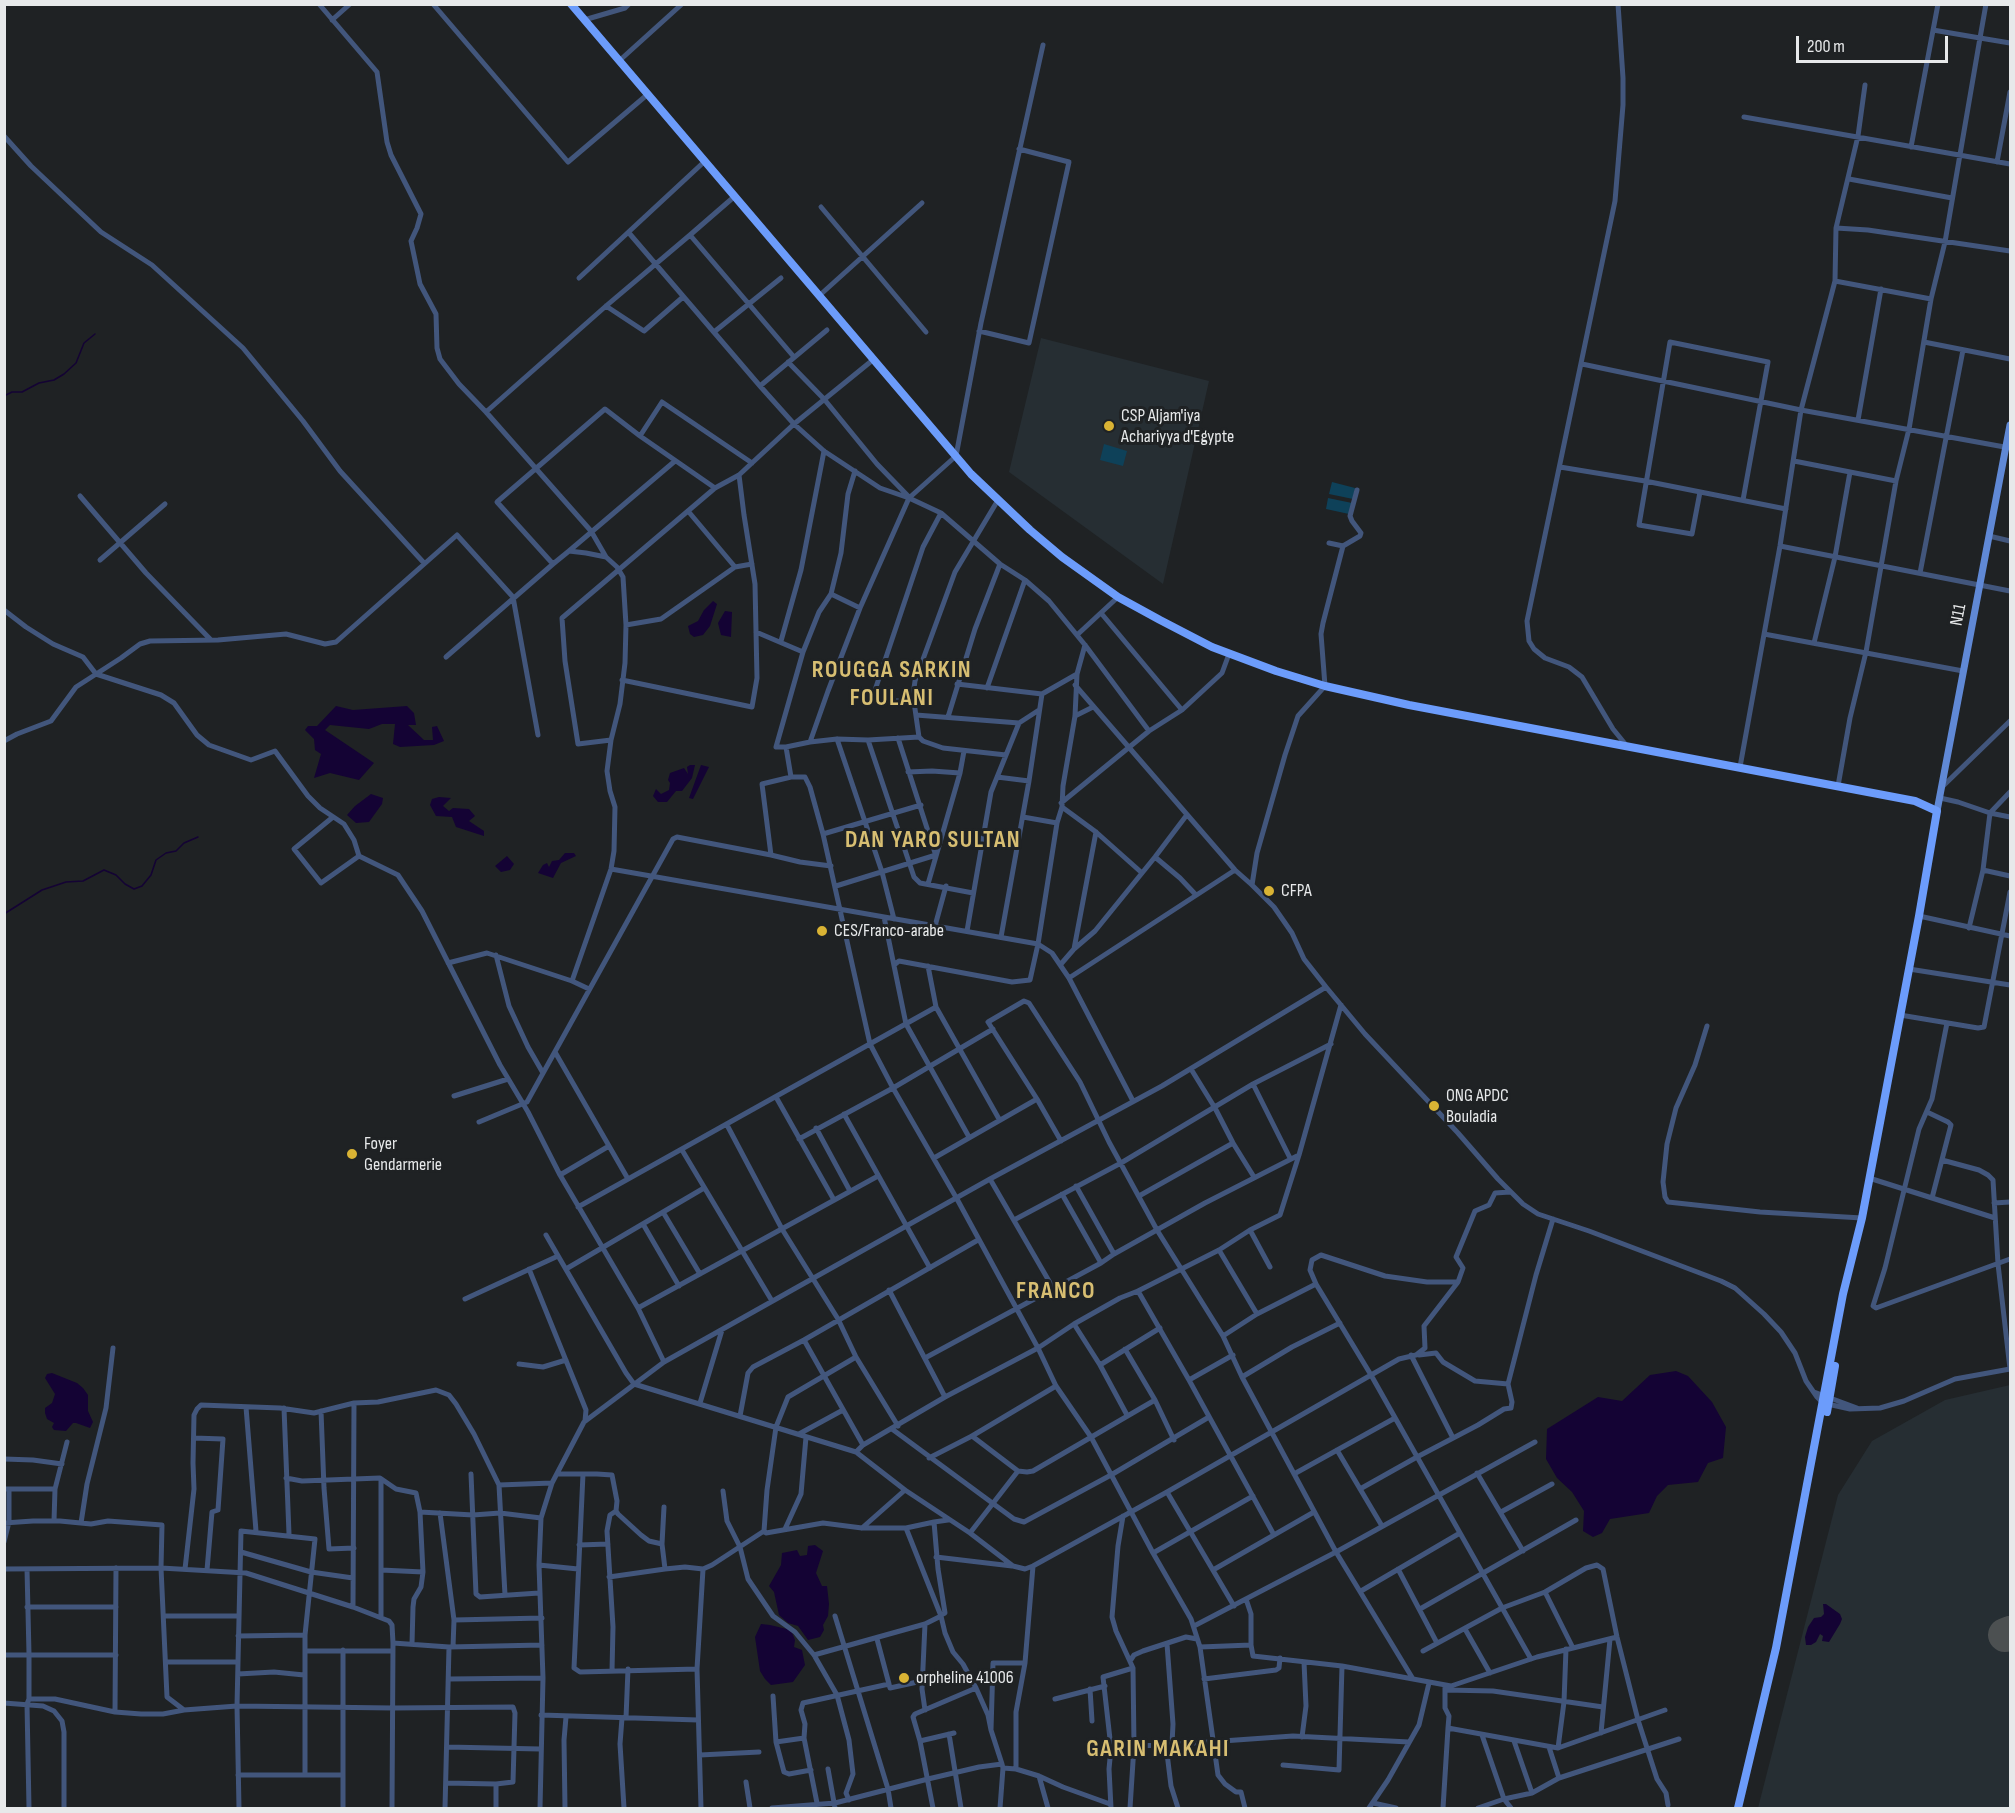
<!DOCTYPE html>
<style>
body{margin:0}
#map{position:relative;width:2015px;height:1813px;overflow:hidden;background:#1f2224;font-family:"Sofia Sans Condensed",sans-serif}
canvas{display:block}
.frame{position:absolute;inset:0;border:6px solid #e7e9ea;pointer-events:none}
.scale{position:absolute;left:1796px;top:36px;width:152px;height:27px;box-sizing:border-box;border:3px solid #e7e9ea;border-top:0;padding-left:8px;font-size:18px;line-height:21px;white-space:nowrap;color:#e7e9ea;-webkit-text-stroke:4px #1f2224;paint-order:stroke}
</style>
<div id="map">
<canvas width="2015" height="1813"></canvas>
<div class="frame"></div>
<div class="scale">200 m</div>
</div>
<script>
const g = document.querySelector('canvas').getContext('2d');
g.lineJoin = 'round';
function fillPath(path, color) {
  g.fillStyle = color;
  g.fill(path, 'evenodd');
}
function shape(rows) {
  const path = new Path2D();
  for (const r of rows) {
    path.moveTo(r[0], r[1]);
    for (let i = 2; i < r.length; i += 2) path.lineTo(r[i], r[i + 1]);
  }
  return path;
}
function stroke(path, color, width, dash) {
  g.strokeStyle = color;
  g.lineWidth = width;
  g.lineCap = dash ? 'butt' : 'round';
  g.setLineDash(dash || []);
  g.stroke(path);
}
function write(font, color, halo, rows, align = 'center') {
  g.font = font + ' "Sofia Sans Condensed",sans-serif';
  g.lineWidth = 6;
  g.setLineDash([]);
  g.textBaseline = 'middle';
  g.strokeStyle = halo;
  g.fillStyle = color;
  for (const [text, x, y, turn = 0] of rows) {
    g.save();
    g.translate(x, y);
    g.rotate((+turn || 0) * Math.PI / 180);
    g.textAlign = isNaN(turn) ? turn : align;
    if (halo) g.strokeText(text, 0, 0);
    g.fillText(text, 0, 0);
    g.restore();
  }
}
fillPath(shape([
 [1041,338,1209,381,1163,584,1009,472],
 [2010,1385,2010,1808,1758,1808,1838,1495,1872,1441,1945,1400]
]), '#262e33');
fillPath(shape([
 [1104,444,1127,451,1123,466,1100,460],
 [1332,482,1355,488,1353,499,1329,494],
 [1328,498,1352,503,1349,514,1326,509]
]), '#0e4159');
fillPath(shape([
 [713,601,717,604,710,626,703,635,694,637,690,634,688,626,698,621,704,610],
 [725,611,732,612,731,637,721,635,718,623],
 [336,706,353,710,407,706,414,713,416,725,408,725,424,740,433,740,432,727,437,726,444,741,434,745,400,747,393,744,395,724,382,724,369,729,330,725,325,730,374,763,359,780,330,773,314,778,321,754,315,750,314,739,305,730,308,726,317,726],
 [690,765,695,765,692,778,682,791,676,791,667,802,658,802,653,796,656,789,661,794,669,790,670,783,668,780,670,773,684,768,688,774,687,767],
 [701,765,709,767,693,799,689,798],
 [371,794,383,798,382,804,369,822,356,823,347,815,355,806],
 [439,797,451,798,443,806,449,811,453,808,469,809,475,816,469,821,484,831,484,836,456,827,452,817,436,816,430,805,432,799],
 [565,853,574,853,576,856,561,863,553,878,538,873,543,865,547,863,549,867,552,861,559,860],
 [507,856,514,864,510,870,501,872,495,866],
 [1676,1371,1688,1376,1712,1402,1726,1427,1723,1458,1708,1463,1698,1482,1668,1485,1657,1496,1649,1513,1610,1519,1602,1533,1593,1537,1583,1531,1584,1511,1572,1492,1557,1478,1546,1459,1547,1429,1598,1397,1622,1401,1650,1375],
 [52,1373,77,1383,83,1388,88,1395,88,1411,93,1422,90,1428,76,1423,73,1423,66,1431,54,1430,52,1427,54,1423,47,1419,45,1413,45,1408,52,1403,55,1394,45,1378,47,1374],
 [815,1545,823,1551,816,1573,822,1586,827,1586,829,1604,828,1616,823,1625,824,1630,820,1637,808,1640,798,1626,788,1623,779,1615,774,1592,769,1586,781,1565,782,1553,797,1550,800,1556,807,1555,808,1546],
 [1823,1604,1826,1604,1840,1614,1842,1619,1840,1624,1829,1642,1822,1641,1823,1636,1820,1634,1816,1642,1811,1645,1806,1645,1805,1637,1808,1627,1814,1618,1821,1617,1824,1614],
 [761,1624,770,1625,791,1630,795,1640,794,1647,802,1650,805,1665,793,1682,771,1685,765,1679,760,1671,755,1637]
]), '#140334');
stroke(shape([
 [4,396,12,392,22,392,39,383,54,380,64,374,76,363,84,343,95,334],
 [4,914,42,890,66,882,83,881,104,870,116,875,125,884,134,889,142,886,151,875,156,860,166,853,176,851,184,843,198,837]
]), '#140334', 1.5);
stroke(shape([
 [2010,1623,2006,1631,2007,1639,2010,1643]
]), '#4c5051', 14);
stroke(shape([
 [2005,1635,2010,1633]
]), '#4c5051', 34);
stroke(shape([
 [319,4,377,72,387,142,391,155,421,214,417,228,411,241,420,284,436,314,437,348,440,359,459,384,486,412,591,531,606,557],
 [433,4,568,162,648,94],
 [1618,4,1623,78,1623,105,1615,201,1527,621,1529,641,1534,649,1545,658,1569,667,1582,677,1613,729,1626,745],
 [1986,4,1980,38,2010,43],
 [332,20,350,4],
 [584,20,625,8,629,4],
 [619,61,682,4],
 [1744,117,2010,164],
 [4,136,31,166,101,232,152,265,243,348,303,421,340,471,424,563],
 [1911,147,1938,4],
 [1997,162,2010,92],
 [1849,179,1952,198],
 [735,196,690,235,794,357],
 [821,207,926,332],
 [1836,228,1868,230,2010,251],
 [629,233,760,386,794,424,824,451,880,488,909,498,941,513,1000,564,1025,580,1049,601,1085,645,1149,731],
 [579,278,705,161],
 [1835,281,1931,299],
 [820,295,922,203],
 [606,306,644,331,683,297],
 [979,331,1029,343,1069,162,1019,149],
 [714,332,781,278],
 [1924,342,2010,359],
 [788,362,824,399,877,464,908,496],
 [1582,364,1801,410,2010,448],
 [760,386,827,330],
 [486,412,606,306,690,235],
 [1858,420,1881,289],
 [640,436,662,402,752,463],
 [1794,461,1896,481],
 [1560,467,1645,481,1786,509],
 [855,471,848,494,841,553,831,594,819,612,803,652,776,747,786,747,810,742,837,739,868,740,919,737],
 [1700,492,1692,534,1639,525,1670,342,1768,362,1743,500],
 [80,496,146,573,211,640],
 [998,500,955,572,915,681,913,695,919,737,923,741,943,748,1006,755],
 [688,511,735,567],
 [1989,536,2010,541],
 [1329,543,1343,546],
 [1780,546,2010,591],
 [569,551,675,461],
 [100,560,165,504],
 [1920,573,1963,350],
 [831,594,860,608],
 [4,610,26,627,53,644,83,657,96,674,161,695,174,703,197,735,209,745,251,760,275,751,308,796,320,808,344,824,354,840,359,856,398,875,422,911,500,1065,528,1112,560,1175,638,1308,664,1362],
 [626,625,661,619,735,567,752,564],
 [756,632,803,652],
 [1764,634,1963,671],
 [1077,635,1118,597],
 [781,641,801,570,824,451],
 [1814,643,1835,557,1850,472],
 [446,657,553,564],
 [622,680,752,707,757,678,755,584,744,515,739,475,794,424,874,359],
 [957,684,1042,694,1077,674],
 [1075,685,1235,870,1252,885,1274,907,1292,933,1304,959,1326,987],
 [987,688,1025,580],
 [914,701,877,701,873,696,923,547,941,513],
 [1182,710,1222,673,1229,654],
 [916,715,1019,723,1039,710],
 [1075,716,1093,707],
 [948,717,975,629,1000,564],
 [898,738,935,853],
 [837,739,882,872,894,919],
 [611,740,578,744,565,661,562,618,715,488,739,475],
 [868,740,914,877,920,883,973,893],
 [4,741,17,734,51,721,76,687,121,658,140,644,150,641,218,640,286,634,325,644,336,642,457,535,513,597,538,735],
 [810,742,828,691,860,608,909,498,956,456,981,323,1043,45],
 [786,747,791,777],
 [1740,767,1780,546,1801,410,1835,281,1836,228,1858,136,1865,85],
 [908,772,932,771,960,773],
 [997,777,1029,781],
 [1838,786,1850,718,1866,652,1896,481,1909,429,1931,299,1945,242,1980,38,1933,30],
 [1942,787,2010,721],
 [1940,798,1958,802,1990,813,2010,817],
 [1061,803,1149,731,1182,710,1101,613],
 [1062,807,1096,832,1142,873],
 [333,817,294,849,321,883,359,856],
 [1023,817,1057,823],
 [823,834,921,805],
 [771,855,762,784,791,777,805,777,810,787,823,834,870,1044,893,1088,957,1199,1038,1348,1056,1386,1091,1437,1153,1553,1191,1619,1200,1647,1218,1775,1225,1784,1236,1792,1241,1792,1245,1808],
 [1155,857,1180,878,1196,895],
 [611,869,1038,944,1052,953,1069,978],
 [1983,870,2010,876],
 [928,884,960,773,964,751],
 [1252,885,1257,853,1285,755,1298,716,1325,686,1321,634,1323,623,1343,546,1360,536,1361,533,1352,521,1350,516,1357,490],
 [836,886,936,855],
 [1919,916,2010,936],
 [884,917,906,1024,969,1137],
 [935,926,946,886],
 [1969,928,1983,870,1990,813,2010,792],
 [967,931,991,792,1019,723],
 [1001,937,1029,781,1042,694],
 [1074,949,1096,832],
 [496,955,509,1006,528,1047,543,1073],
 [448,963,487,953,572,981,589,989],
 [1061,964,1074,949,1095,931,1155,857,1186,816],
 [894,965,899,961,1012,982,1030,980,1038,944,1057,823,1062,807,1063,786,1075,716,1077,674,1085,645],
 [928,966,936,1007,999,1119],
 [1909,969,2010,985],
 [572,981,611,869,614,851,615,807,610,791,607,771,611,740,620,704,625,663,626,625,623,577,617,567,606,557,586,553,569,551,553,564,497,502,605,409,640,436,715,488],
 [1900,1015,1978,1028,1984,1027,2010,892],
 [1947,1023,1932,1099,1919,1129,1885,1268,1873,1306,1876,1308,2010,1259],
 [1707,1026,1695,1065,1676,1108,1667,1144,1663,1182,1665,1197,1668,1202,1760,1212,1862,1218],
 [555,1052,628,1179],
 [1191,1069,1215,1108,1233,1143,1254,1177],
 [1253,1084,1290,1158],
 [454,1096,508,1079],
 [776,1097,834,1200],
 [1133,1101,1069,978,1235,870],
 [1927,1112,1948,1122,1951,1125,1932,1198],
 [844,1114,930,1268],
 [479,1122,527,1102,673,839,677,837,771,855,800,862,831,866],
 [727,1125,782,1229,838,1319,856,1357,898,1426],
 [816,1128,850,1191],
 [799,1139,893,1088,993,1029],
 [1061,1141,1037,1099,988,1022,1024,1001,1029,1003,1080,1082,1109,1142,1157,1230,1223,1336,1242,1377,1336,1552,1413,1679,1451,1686,1537,1657,1617,1637],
 [682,1150,772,1301],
 [934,1158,1037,1099],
 [1942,1160,1979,1170,1988,1175,1993,1180,1998,1264,2010,1369],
 [560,1175,609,1146],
 [1869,1178,1995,1218],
 [990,1179,1053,1288],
 [1076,1186,1114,1254],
 [1510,1192,1495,1193,1489,1205,1475,1211,1456,1257,1463,1268,1458,1282,1427,1282,1385,1276,1321,1255,1312,1260,1310,1270,1316,1284,1371,1375,1531,1659],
 [1062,1194,1101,1263],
 [1139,1196,1233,1143],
 [1994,1203,2010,1202],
 [578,1207,936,1007],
 [663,1212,700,1274],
 [1014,1220,1121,1163,1253,1084,1331,1044],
 [643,1224,679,1286],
 [1250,1230,1270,1267],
 [546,1235,626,1373,634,1384,856,1452,905,1490,970,1533,1013,1566,1025,1569,1033,1566,1167,1492,1399,1359,1416,1355,1425,1348,1424,1326,1458,1282],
 [1219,1250,1257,1314],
 [529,1269,586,1410,585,1421],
 [566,1269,704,1188],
 [889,1290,945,1397],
 [1138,1291,1189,1380,1274,1535],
 [465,1299,558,1256],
 [638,1308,878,1176],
 [1074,1324,1100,1365,1127,1415],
 [1223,1336,1257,1314,1316,1284],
 [804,1340,863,1445],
 [1125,1349,1155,1400,1174,1440],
 [1411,1355,1453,1438],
 [1419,1355,1436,1353,1443,1362,1475,1381,1508,1384,1536,1275,1553,1219],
 [925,1358,1101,1263,1114,1254,1205,1203,1299,1155],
 [519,1364,543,1367,566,1360],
 [1100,1365,1160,1328],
 [1242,1377,1292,1347,1340,1323],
 [1189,1380,1233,1355],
 [1814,1392,1857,1408],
 [700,1403,722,1330],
 [246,1407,256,1531],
 [284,1408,289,1534],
 [321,1411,324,1488,329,1549,354,1548],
 [740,1416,748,1373,753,1367,804,1340,978,1240],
 [892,1429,1014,1519,1024,1522,1111,1475,1209,1417],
 [799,1434,843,1410],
 [972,1436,1018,1471,1027,1472,1033,1471,1155,1400],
 [194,1438,223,1439,218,1510,212,1512,207,1570],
 [1337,1450,1382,1526],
 [856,1452,863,1445,945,1397,1038,1348,1074,1324,1120,1298,1138,1291,1219,1250,1250,1230,1280,1215,1299,1155,1341,1005],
 [929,1458,972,1436,1056,1386],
 [4,1459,33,1460,62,1464],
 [1477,1473,1523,1551],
 [471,1474,476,1594,480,1597,539,1593],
 [557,1474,597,1474,612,1475,617,1501,616,1511,618,1514,641,1535,649,1541,662,1544],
 [583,1474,574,1668,580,1672,697,1669],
 [1294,1474,1395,1418],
 [286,1478,302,1481,380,1478,396,1489,416,1493,420,1512,423,1572,421,1587,414,1599,413,1607,412,1644],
 [381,1479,381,1617],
 [499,1485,552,1483],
 [4,1489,55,1489],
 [1360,1489,1417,1457,1478,1425,1504,1409,1511,1408,1512,1402,1508,1384],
 [723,1491,727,1521,740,1547,748,1579,773,1616,795,1632,814,1655,837,1695,849,1740,853,1774,846,1793,849,1800],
 [1167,1492,1234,1606],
 [664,1507,662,1544,665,1569],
 [420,1512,473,1515,500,1513,541,1518],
 [1501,1512,1552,1484],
 [440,1513,454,1620,453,1647],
 [1123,1516,1118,1546,1112,1617,1116,1631,1133,1668],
 [54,1521,55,1489,67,1442],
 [4,1523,33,1521,60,1521,91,1524,108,1521,162,1525,161,1568,246,1573,353,1607,389,1621,392,1625,393,1643,392,1808],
 [81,1523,87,1484,106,1408,113,1348],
 [862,1528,905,1490],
 [906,1528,941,1616,945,1633,953,1652,963,1664,976,1688,988,1715,991,1730],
 [785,1529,801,1494,806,1437],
 [764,1531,766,1533,823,1523,862,1528,906,1528,934,1522],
 [970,1533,1018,1471],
 [4,1542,9,1522,9,1489],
 [579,1545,608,1544],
 [241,1552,311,1572,353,1578],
 [1153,1553,1253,1496],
 [936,1557,1012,1566],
 [539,1565,578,1569],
 [4,1569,161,1568,167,1697,184,1710,237,1706,393,1708,513,1707,515,1713,513,1782,496,1784,446,1783],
 [27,1569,29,1654,29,1699,27,1704,29,1808],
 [185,1569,194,1489,193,1463,194,1415,197,1409,201,1405,280,1408,314,1413,354,1403,378,1402,436,1390,449,1395,456,1404,474,1434,499,1485,505,1595],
 [1398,1569,1437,1643],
 [381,1570,423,1572],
 [1213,1570,1314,1512],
 [609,1577,665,1569,685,1567,703,1569],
 [1361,1591,1460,1533],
 [1545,1592,1573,1648],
 [1246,1599,1251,1614,1251,1645,1253,1656,1342,1666,1413,1679],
 [27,1607,116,1607],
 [353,1607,354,1403],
 [1420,1609,1576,1520],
 [941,1615,945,1613,938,1569,934,1522,948,1520],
 [164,1616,239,1616],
 [835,1616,888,1789,891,1808],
 [454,1620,542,1618],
 [1194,1626,1336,1552,1535,1442],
 [1465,1629,1490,1673],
 [238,1636,305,1635],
 [877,1639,889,1684],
 [393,1643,449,1647],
 [1167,1644,1173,1724,1172,1744],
 [1200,1647,1251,1645],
 [305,1651,393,1651],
 [1423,1651,1502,1608,1545,1592,1586,1568,1597,1565,1603,1569,1617,1637,1638,1720,1657,1779,1666,1793,1668,1805],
 [4,1655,116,1655],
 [814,1655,925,1624],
 [1130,1661,1134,1655,1143,1651,1186,1637,1197,1639],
 [166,1662,238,1662],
 [612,1671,613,1627,607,1531,610,1515,616,1511],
 [238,1674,274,1672,304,1675],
 [449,1679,543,1678],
 [1204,1679,1276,1670,1279,1668,1280,1658],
 [1445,1686,1445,1708,1449,1716,1448,1728,1558,1748,1564,1702,1566,1649],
 [1090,1689,1092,1721],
 [1446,1690,1493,1691,1603,1707],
 [773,1696,776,1742,784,1772,789,1774,811,1770],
 [29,1699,55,1699,115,1712,141,1714,163,1714,184,1710],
 [1055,1699,1105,1686],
 [4,1703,43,1706,54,1711,62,1721,64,1732,64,1808],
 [925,1710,922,1689,925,1624,941,1616],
 [115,1712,116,1568],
 [541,1715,698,1720],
 [622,1718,620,1744,624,1808],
 [626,1718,628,1669],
 [1601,1733,1610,1639],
 [949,1734,961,1808],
 [1482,1735,1504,1799,1511,1808],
 [1302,1737,1306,1706,1304,1662],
 [804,1738,817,1803],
 [920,1741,954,1733],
 [1514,1741,1532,1793],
 [776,1742,804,1738,805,1724,801,1710,803,1703,889,1684,890,1688,922,1681],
 [1166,1745,1171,1786,1178,1808],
 [1134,1746,1166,1745,1293,1736,1409,1742],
 [447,1747,540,1749],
 [1549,1747,1559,1778],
 [1558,1748,1665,1710],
 [700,1755,759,1752],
 [1002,1764,991,1730,993,1663,1025,1663],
 [1283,1765,1339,1770,1342,1666],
 [828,1769,835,1808],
 [1016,1769,1016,1712,1025,1663,1033,1566],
 [238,1775,343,1775],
 [1039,1776,1048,1808],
 [746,1782,750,1808],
 [1373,1803,1396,1808],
 [239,1808,237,1706,241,1531,315,1539,305,1635,305,1774],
 [343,1808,343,1650],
 [445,1808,449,1647,542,1645],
 [496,1808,496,1784],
 [540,1808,543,1678,539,1565,541,1518,552,1483,584,1422,664,1362,990,1179,1162,1086,1326,987,1365,1034,1458,1133,1498,1179,1523,1204,1538,1214,1589,1231,1721,1281,1735,1288,1764,1314,1781,1332,1795,1353,1806,1381,1817,1397,1823,1403,1850,1409,1880,1408,1904,1401,1955,1379,2010,1369],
 [565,1808,564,1740,566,1717],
 [701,1808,697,1669,703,1569,712,1565,764,1531,767,1490,776,1427,788,1397,856,1357],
 [772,1808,835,1803,928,1779,979,1767,1002,1764,1003,1768,1016,1769,1039,1776,1063,1787,1110,1804],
 [933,1808,920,1741,913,1717,915,1714,976,1688],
 [1000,1808,1003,1768],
 [1111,1808,1109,1769,1111,1748,1103,1677,1133,1668,1134,1746,1130,1808],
 [1369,1808,1388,1780,1419,1725,1429,1683],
 [1443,1808,1448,1728],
 [1478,1808,1504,1799,1532,1793,1559,1778,1679,1739]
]), '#42567c', 5);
stroke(shape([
 [1937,811,2010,425]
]), '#6089d6', 7);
stroke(shape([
 [571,4,971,474,1030,530,1062,557,1118,597,1160,620,1212,647,1276,671,1325,686,1409,705,1915,801,1937,811,1919,916,1862,1218,1843,1294,1776,1648,1738,1808],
 [1827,1412,1835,1366]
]), '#6c9cfb', 8);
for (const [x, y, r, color] of [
 [1109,426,6,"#d9b334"],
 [1269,891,6,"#d9b334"],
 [822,931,6,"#d9b334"],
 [1434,1106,6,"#d9b334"],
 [352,1154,6,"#d9b334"],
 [904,1678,6,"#d9b334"]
]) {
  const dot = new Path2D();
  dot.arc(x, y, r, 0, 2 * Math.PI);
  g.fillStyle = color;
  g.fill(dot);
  stroke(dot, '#1f2224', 2);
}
write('18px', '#e7e9ea', '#1f2224', [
 ["CSP Aljam'iya",1121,416],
 ["Achariyya d'Egypte",1121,437],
 ["CFPA",1281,891],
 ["CES/Franco-arabe",834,931],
 ["ONG APDC",1446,1096],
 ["Bouladia",1446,1117],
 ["Foyer",364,1144],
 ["Gendarmerie",364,1165],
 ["orpheline 41006",916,1678]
], 'left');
write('18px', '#e7e9ea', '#1f2224', [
 ["N11",1959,615,-79]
]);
g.letterSpacing = '1.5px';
write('bold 24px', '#d7be72', '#1f2224', [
 ["ROUGGA SARKIN",892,671],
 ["FOULANI",892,699],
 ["DAN YARO SULTAN",933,841],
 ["FRANCO",1056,1292],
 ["GARIN MAKAHI",1158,1750]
]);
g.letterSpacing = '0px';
</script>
